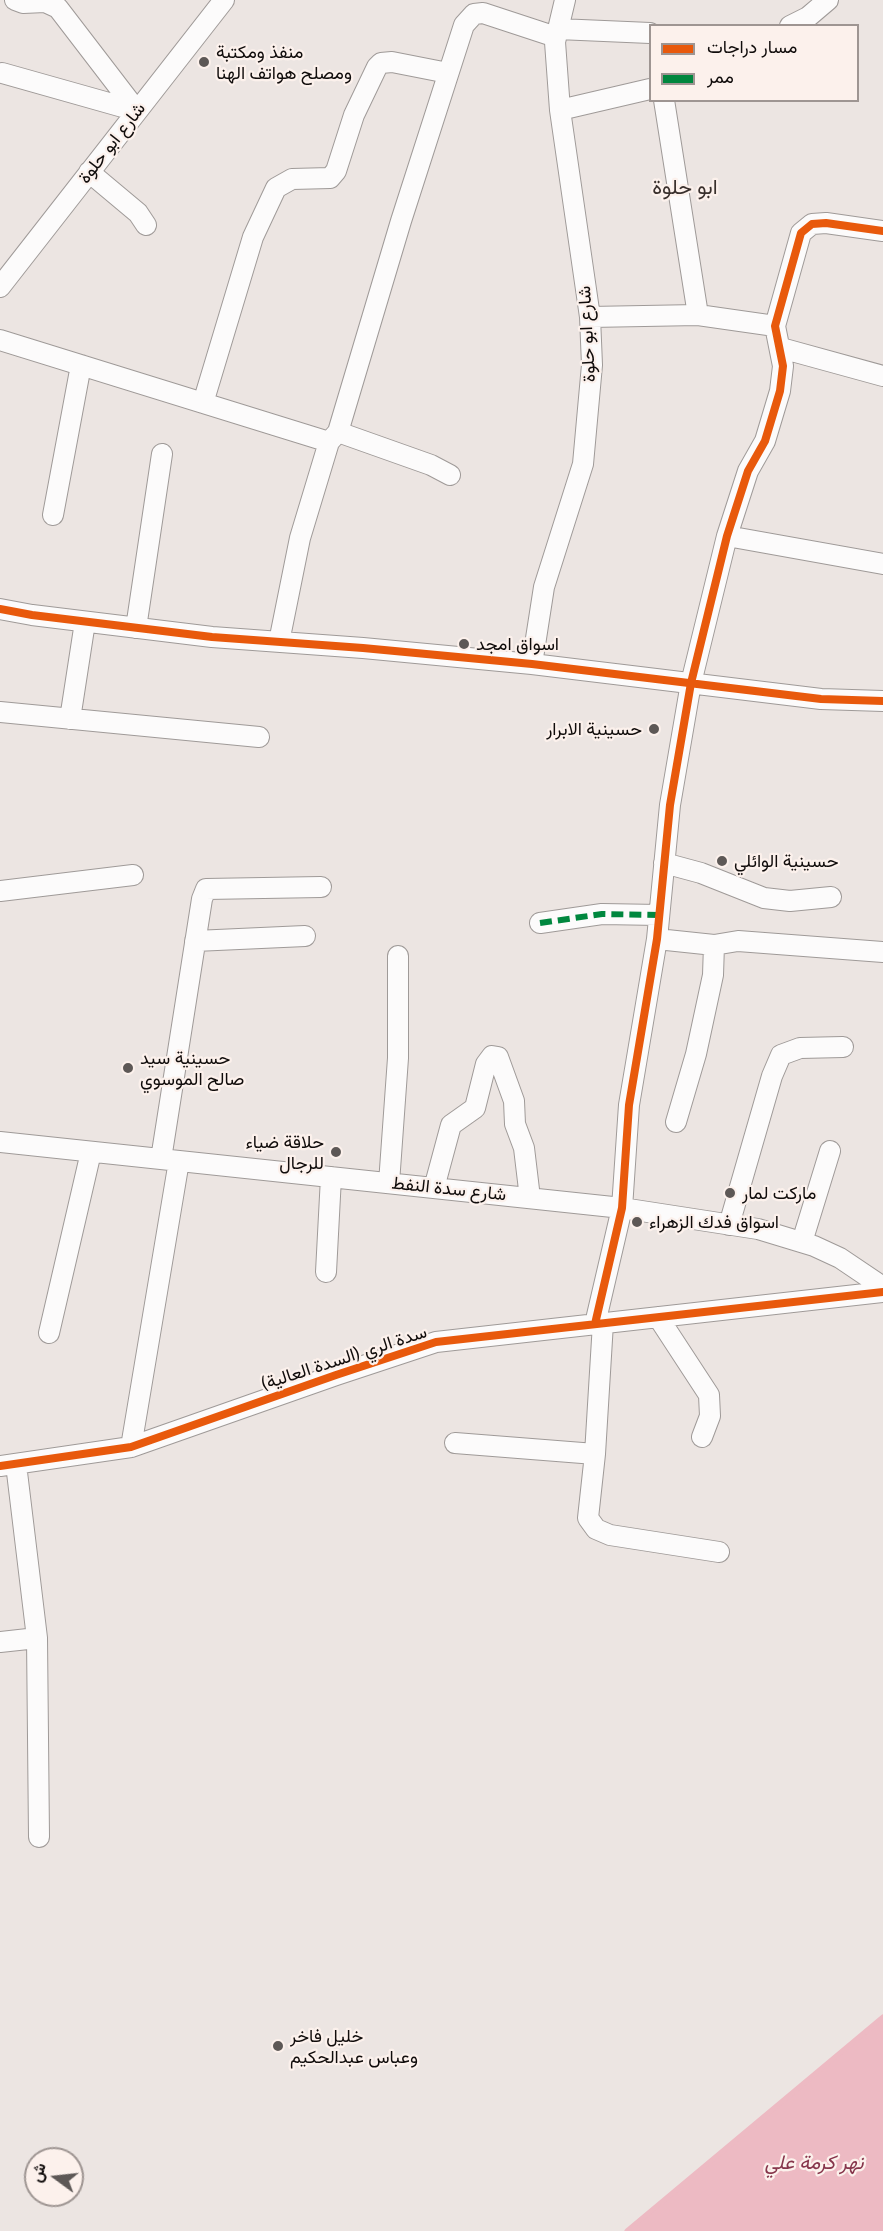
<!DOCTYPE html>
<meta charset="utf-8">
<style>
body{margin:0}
#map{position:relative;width:883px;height:2231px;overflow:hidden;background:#ece5e2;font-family:"Public Sans",Vazirmatn,sans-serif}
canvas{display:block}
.legend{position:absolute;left:649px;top:24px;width:210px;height:78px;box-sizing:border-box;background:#fcf1ec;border:2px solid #9e9592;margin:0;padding:8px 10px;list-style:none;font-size:18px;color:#100c0b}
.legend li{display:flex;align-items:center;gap:12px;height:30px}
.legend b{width:30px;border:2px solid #9e9592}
.north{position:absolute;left:24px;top:2147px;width:60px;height:60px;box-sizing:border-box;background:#fcf1ec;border:2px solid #9e9592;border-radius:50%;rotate:285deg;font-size:16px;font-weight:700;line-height:24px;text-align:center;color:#100c0b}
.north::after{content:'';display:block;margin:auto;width:21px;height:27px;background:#5d5856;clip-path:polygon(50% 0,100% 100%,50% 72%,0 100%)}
</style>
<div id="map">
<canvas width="883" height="2231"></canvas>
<ul class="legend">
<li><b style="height:8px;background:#e8590c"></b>مسار دراجات</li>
<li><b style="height:8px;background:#00873e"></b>ممر</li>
</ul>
<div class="north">ش</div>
</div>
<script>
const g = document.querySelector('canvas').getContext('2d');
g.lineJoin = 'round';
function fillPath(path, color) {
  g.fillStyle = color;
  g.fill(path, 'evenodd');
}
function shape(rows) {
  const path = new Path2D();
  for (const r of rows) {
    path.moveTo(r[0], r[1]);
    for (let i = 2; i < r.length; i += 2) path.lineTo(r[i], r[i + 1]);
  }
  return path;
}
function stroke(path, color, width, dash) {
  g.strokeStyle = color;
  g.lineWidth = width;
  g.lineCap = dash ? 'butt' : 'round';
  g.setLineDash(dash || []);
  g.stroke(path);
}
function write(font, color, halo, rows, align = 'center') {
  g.font = font + ' "Public Sans",Vazirmatn,sans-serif';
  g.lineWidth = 4.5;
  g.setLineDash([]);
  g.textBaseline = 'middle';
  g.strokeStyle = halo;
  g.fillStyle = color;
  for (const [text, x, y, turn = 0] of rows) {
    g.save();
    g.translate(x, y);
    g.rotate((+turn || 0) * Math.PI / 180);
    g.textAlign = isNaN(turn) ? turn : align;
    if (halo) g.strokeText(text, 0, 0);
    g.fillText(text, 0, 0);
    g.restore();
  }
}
fillPath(shape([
 [883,2017,883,2231,627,2231]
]), '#edbac3');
stroke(shape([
 [627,2231,883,2017]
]), '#edbac3', 5);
const minor = shape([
 [790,26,808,17,828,0],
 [558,29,650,33],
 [2,73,137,111,58,8,45,2,23,3,15,0],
 [664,100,698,315],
 [560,110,650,89],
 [89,172,138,213,146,225],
 [0,287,224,0],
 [590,317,698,315,775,326],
 [0,340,329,442],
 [781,348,883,376],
 [203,403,253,237,276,188,292,179,330,178,336,171,354,115,377,67,381,63,392,62,448,73],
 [338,432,431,465,450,475],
 [53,515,81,365],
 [727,536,883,564],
 [0,609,32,615,212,637,363,648,532,664,821,699,883,701],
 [136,628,162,454],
 [279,642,300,538,329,442,338,432,401,221,464,25,474,14,483,13,556,37],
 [532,664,544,587,583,464,592,365,590,317,560,110,555,42,565,0],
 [0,712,259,737],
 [70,719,85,622],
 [664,863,701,873,764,898,790,901,831,897],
 [0,891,133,875],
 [540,923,602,914,659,915],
 [657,939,714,945,738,941,883,952],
 [195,941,305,936],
 [676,1122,696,1054,713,975,714,945],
 [0,1142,622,1208,758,1229,814,1246,840,1258,883,1287],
 [161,1159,202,899,206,889,321,887],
 [389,1183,398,1058,398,956],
 [434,1188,451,1125,475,1108,486,1064,492,1056,498,1057,514,1101,515,1124,524,1148,530,1198],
 [729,1225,772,1076,781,1055,800,1048,843,1047],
 [802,1242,830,1151],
 [326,1272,331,1177],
 [658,1317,709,1395,710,1416,702,1437],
 [603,1323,595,1454,588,1518,596,1529,610,1535,719,1552],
 [595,1324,622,1208,629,1105,657,939,670,805,691,683,727,536,748,471,765,441,780,391,783,366,775,326,801,233,812,224,826,223,883,231],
 [49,1333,91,1152],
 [455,1443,595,1454],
 [131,1447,179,1161],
 [16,1464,37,1638,39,1837],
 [0,1466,131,1447,336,1375,436,1342,883,1292],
 [0,1642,37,1638]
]);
stroke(minor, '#9f9a98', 22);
stroke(minor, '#fcfbfb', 20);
stroke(shape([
 [540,923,602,914,659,915]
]), '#00873e', 6, [12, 6]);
stroke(shape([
 [0,609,32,615,212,637,363,648,532,664,821,699,883,701],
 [595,1324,622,1208,629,1105,657,939,670,805,691,683,727,536,748,471,765,441,780,391,783,366,775,326,801,233,812,224,826,223,883,231],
 [0,1466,131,1447,336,1375,436,1342,883,1292]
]), '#e8590c', 8);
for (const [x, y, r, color] of [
 [204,62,6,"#5d5856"],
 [464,644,6,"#5d5856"],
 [654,729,6,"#5d5856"],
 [722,861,6,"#5d5856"],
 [128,1068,6,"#5d5856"],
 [336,1152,6,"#5d5856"],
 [730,1193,6,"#5d5856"],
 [637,1222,6,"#5d5856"],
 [278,2046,6,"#5d5856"]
]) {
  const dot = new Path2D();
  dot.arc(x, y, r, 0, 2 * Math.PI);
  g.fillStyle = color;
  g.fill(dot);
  stroke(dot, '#fcf1ec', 2);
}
write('18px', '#100c0b', '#fcf1ec', [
 ["منفذ ومكتبة",216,52],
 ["ومصلح هواتف الهنا",216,73],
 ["اسواق امجد",476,644],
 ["حسينية الابرار",642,729,"right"],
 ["حسينية الوائلي",734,861],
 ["حسينية سيد",140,1058],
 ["صالح الموسوي",140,1079],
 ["حلاقة ضياء",324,1142,"right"],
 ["للرجال",324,1163,"right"],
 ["ماركت لمار",742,1193],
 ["اسواق فدك الزهراء",649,1222],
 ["خليل فاخر",290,2036],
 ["وعباس عبدالحكيم",290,2057]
], 'left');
write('18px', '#100c0b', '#fcf1ec', [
 ["شارع ابو حلوة",112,143,-52],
 ["شارع ابو حلوة",587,334,-93],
 ["شارع سدة النفط",449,1189,6],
 ["سدة الري (السدة العالية)",344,1358,-18]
]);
write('italic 20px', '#86354b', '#fcf1ec', [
 ["نهر كرمة علي",814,2163]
]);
write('21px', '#39302d', '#fcf1ec', [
 ["ابو حلوة",685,188]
]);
</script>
